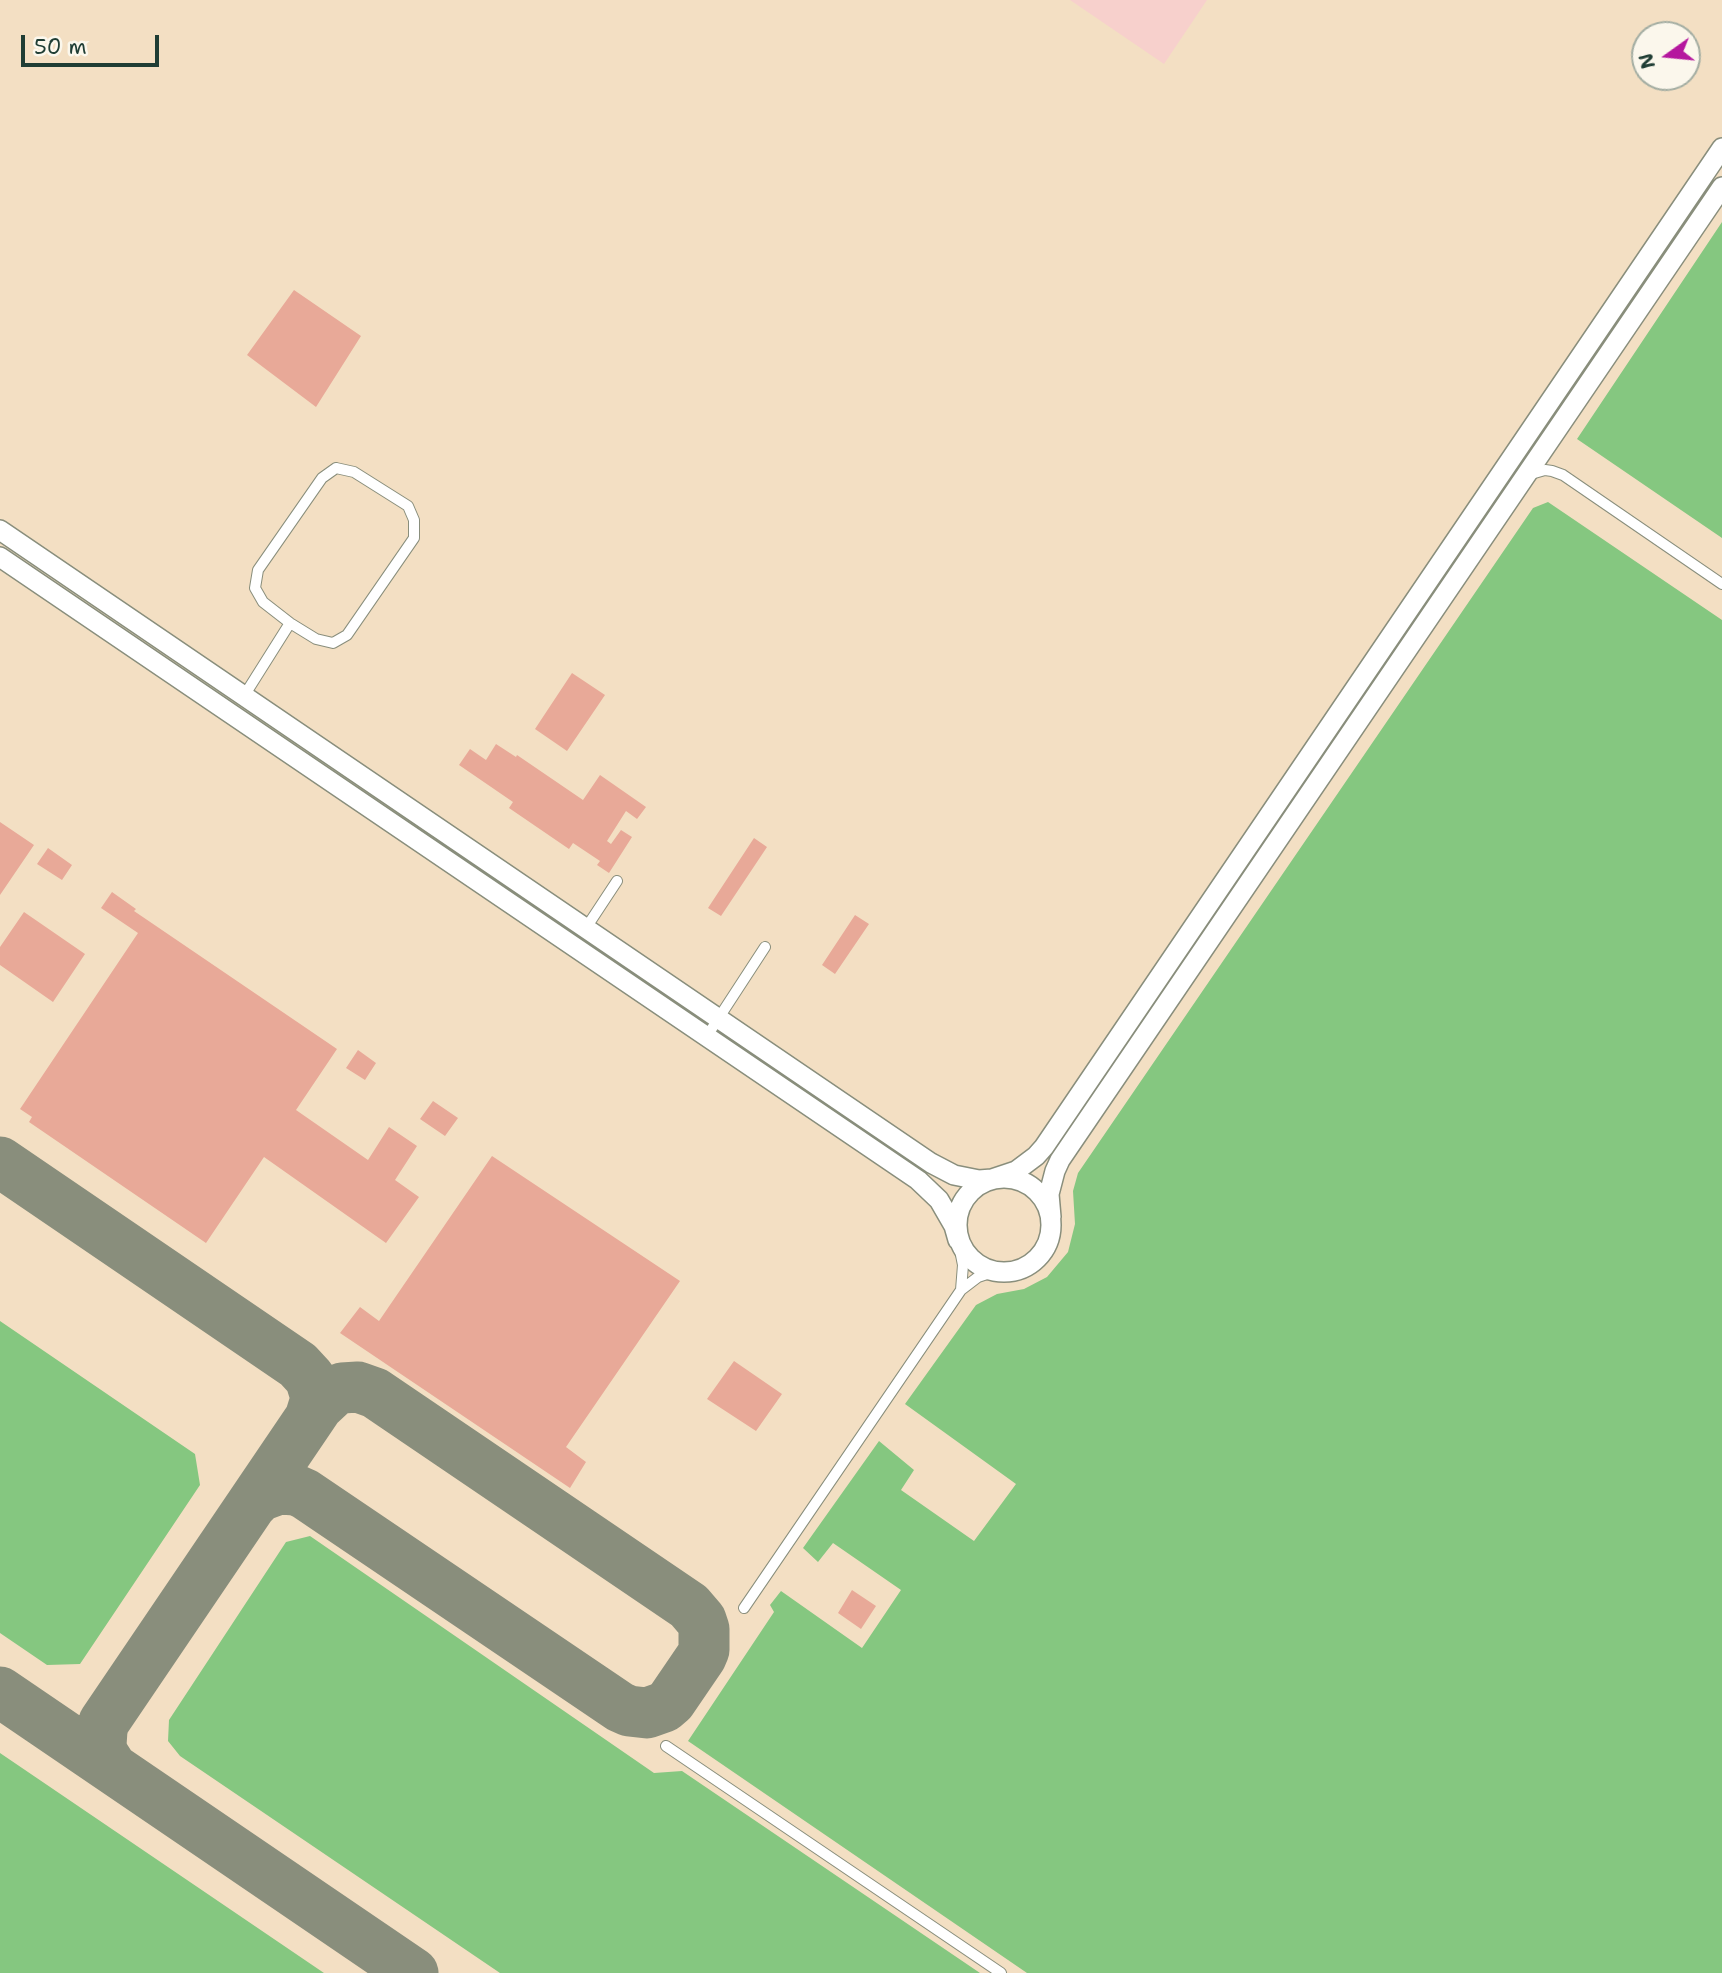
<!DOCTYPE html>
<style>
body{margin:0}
#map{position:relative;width:1722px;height:1973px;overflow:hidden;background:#f3dfc3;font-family:"Shantell Sans",sans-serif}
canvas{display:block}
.north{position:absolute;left:1631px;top:21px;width:70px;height:70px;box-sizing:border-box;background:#fbf7ec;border:2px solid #a3ada2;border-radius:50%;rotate:255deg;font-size:19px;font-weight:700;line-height:28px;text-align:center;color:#1f3d34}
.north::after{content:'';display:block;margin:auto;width:24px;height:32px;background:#b5179e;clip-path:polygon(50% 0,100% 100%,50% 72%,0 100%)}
.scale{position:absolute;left:21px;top:35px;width:138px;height:32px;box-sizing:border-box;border:4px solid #1f3d34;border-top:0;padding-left:9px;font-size:21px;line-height:24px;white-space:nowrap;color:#1f3d34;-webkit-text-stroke:5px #fbf7ec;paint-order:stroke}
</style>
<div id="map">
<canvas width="1722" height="1973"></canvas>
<div class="north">N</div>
<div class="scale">50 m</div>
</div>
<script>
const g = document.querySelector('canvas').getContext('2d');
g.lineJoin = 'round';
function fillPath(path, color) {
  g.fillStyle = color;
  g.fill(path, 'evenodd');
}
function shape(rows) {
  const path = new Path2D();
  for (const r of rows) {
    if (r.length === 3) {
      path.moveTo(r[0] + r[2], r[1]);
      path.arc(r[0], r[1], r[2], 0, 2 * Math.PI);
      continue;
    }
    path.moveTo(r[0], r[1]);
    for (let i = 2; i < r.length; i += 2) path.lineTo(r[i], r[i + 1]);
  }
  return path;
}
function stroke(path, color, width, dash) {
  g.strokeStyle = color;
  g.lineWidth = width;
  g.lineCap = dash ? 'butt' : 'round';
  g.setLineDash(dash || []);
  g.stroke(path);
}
fillPath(shape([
 [1070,0,1207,0,1164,64]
]), '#f7d0cc');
fillPath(shape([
 [1722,222,1722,538,1577,439],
 [1548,502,1722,620,1722,1973,1027,1973,688,1741,774,1612,770,1605,781,1591,862,1648,901,1590,833,1543,818,1562,803,1548,879,1441,914,1470,901,1490,974,1541,1016,1484,905,1404,976,1305,997,1294,1024,1289,1047,1277,1068,1252,1075,1224,1073,1191,1078,1173,1533,508],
 [0,1321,195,1454,200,1485,80,1664,47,1665,0,1633],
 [310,1536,654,1773,682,1771,980,1973,500,1973,180,1756,168,1741,169,1720,286,1542],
 [0,1753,324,1973,0,1973]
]), '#85c780');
stroke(shape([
 [0,1162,298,1365,310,1378,315,1394,315,1402,310,1418],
 [0,1692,413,1973],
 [112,1768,103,1754,101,1745,102,1730,104,1722,310,1418,318,1406,333,1392,342,1388,358,1387,375,1393,689,1606,701,1620,704,1629,704,1650,701,1657,671,1701,664,1707,647,1713,629,1711,620,1707,305,1494,296,1490,279,1489,260,1496,253,1503]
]), '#898e7c', 51);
fillPath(shape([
 [294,290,361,336,316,407,247,355],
 [572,673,605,695,567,751,535,729],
 [496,744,516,757,517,755,583,800,600,775,646,807,637,819,626,811,607,841,611,844,621,830,632,837,609,873,597,865,600,861,573,843,569,849,509,808,513,802,459,765,470,749,486,760],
 [0,822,34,845,0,895],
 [754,838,767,847,721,916,708,908],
 [48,848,72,865,62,880,37,864],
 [112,892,136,909,134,911,337,1049,296,1110,368,1160,389,1127,417,1146,395,1180,419,1197,386,1243,264,1157,206,1243,29,1122,32,1117,20,1109,138,933,101,908],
 [24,912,85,954,53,1002,0,965,0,947],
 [855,915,869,924,835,974,822,965],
 [358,1050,376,1063,365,1080,346,1068],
 [433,1101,458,1118,445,1136,420,1119],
 [492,1156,680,1281,566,1447,586,1462,570,1488,340,1333,360,1307,379,1321],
 [734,1361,782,1394,756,1431,707,1399],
 [852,1590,876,1606,861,1629,838,1613]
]), '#e8a998');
const service = shape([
 [336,468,354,472,408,506,414,520,414,538,347,635,333,643,316,639,290,623,263,602,255,588,258,570,322,478,336,468],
 [1531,474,1545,470,1552,471,1563,475,1722,584],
 [244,696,290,623],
 [586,928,617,881],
 [707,1036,765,947],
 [958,1240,963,1265,961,1290],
 [744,1608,961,1290,978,1277,987,1274,1006,1273],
 [666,1746,1001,1973]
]);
const minor = shape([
 [0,530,931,1163,954,1175,979,1180,992,1179,1016,1171,1036,1156,1044,1147,1722,148],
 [0,557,918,1180,939,1200,954,1226,958,1240],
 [1004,1225,47],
 [1051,1217,1049,1194,1055,1171,1060,1160,1722,187]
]);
stroke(service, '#898e7c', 12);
stroke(minor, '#898e7c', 22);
stroke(service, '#fff', 10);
stroke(minor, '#fff', 19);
</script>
